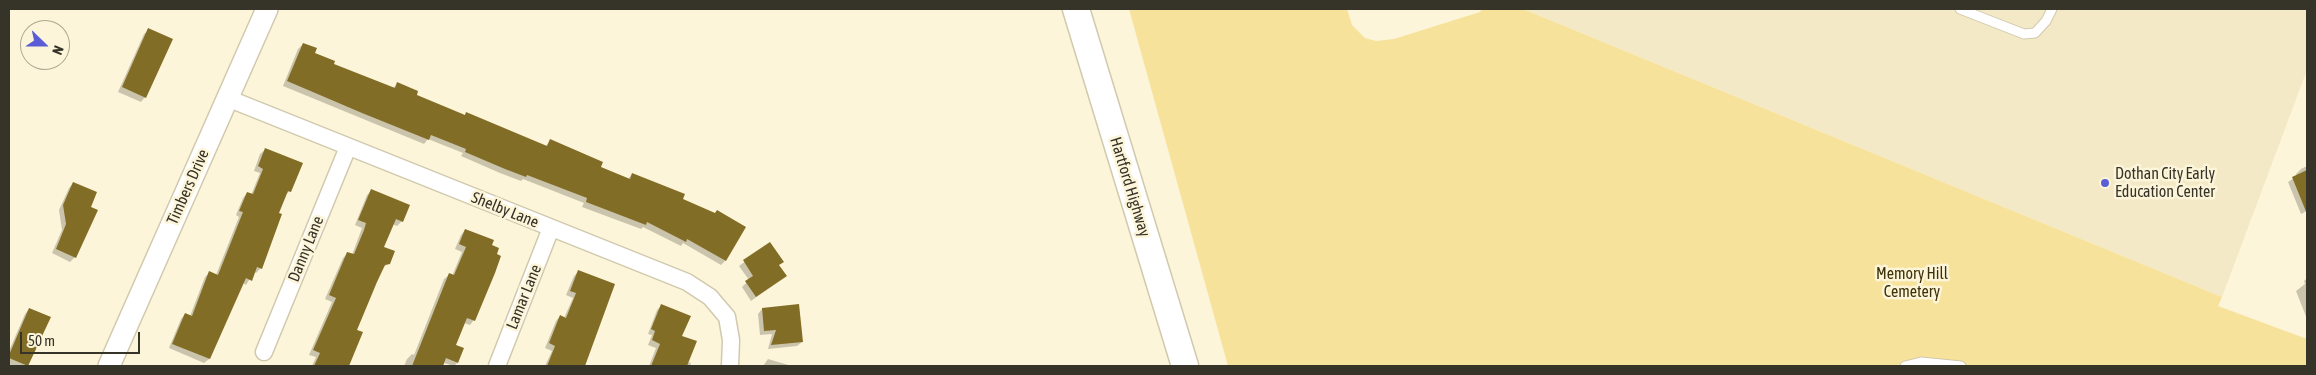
<!DOCTYPE html>
<style>
body{margin:0}
#map{position:relative;width:2316px;height:375px;overflow:hidden;background:#fdf5d9;font-family:"Asap Condensed",sans-serif}
canvas{display:block}
.frame{position:absolute;inset:0;border:10px solid #363328;pointer-events:none}
.north{position:absolute;left:20px;top:20px;width:50px;height:50px;box-sizing:border-box;background:#fdf5d9;border:1px solid #ada792;border-radius:50%;rotate:112deg;font-size:14px;font-weight:700;line-height:20px;text-align:center;color:#363328}
.north::after{content:'';display:block;margin:auto;width:18px;height:22px;background:#5a5dd5;clip-path:polygon(50% 0,100% 100%,50% 72%,0 100%)}
.scale{position:absolute;left:20px;top:332px;width:120px;height:22px;box-sizing:border-box;border:2px solid #363328;border-top:0;padding-left:6px;font-size:15px;line-height:18px;white-space:nowrap;color:#363328;-webkit-text-stroke:4px #fdf5d9;paint-order:stroke}
</style>
<div id="map">
<canvas width="2316" height="375"></canvas>
<div class="frame"></div>
<div class="north">N</div>
<div class="scale">50 m</div>
</div>
<script>
const g = document.querySelector('canvas').getContext('2d');
g.lineJoin = 'round';
function fillPath(path, color) {
  g.fillStyle = color;
  g.fill(path, 'evenodd');
}
function shape(rows) {
  const path = new Path2D();
  for (const r of rows) {
    path.moveTo(r[0], r[1]);
    for (let i = 2; i < r.length; i += 2) path.lineTo(r[i], r[i + 1]);
  }
  return path;
}
function stroke(path, color, width, dash) {
  g.strokeStyle = color;
  g.lineWidth = width;
  g.lineCap = dash ? 'butt' : 'round';
  g.setLineDash(dash || []);
  g.stroke(path);
}
function write(font, color, halo, rows, align = 'center') {
  g.font = font + ' "Asap Condensed",sans-serif';
  g.lineWidth = 5;
  g.setLineDash([]);
  g.textBaseline = 'middle';
  g.strokeStyle = halo;
  g.fillStyle = color;
  for (const [text, x, y, turn = 0] of rows) {
    g.save();
    g.translate(x, y);
    g.rotate((+turn || 0) * Math.PI / 180);
    g.textAlign = isNaN(turn) ? turn : align;
    if (halo) g.strokeText(text, 0, 0);
    g.fillText(text, 0, 0);
    g.restore();
  }
}
fillPath(shape([
 [1523,9,2307,9,2307,70,2222,297]
]), '#f4e9c6');
fillPath(shape([
 [1129,9,1347,9,1352,25,1365,38,1376,41,1394,39,1480,12,1482,9,1523,9,2222,297,2218,306,2307,339,2307,366,1228,366]
]), '#f7e29c');
fillPath(shape([
 [149,30,145,97,141,102,118,92,144,34],
 [303,44,313,54,332,64,392,89,397,84,415,96,464,116,466,113,545,147,550,141,599,168,628,179,632,174,681,200,725,261,721,265,683,243,681,246,643,227,641,229,582,207,584,203,523,179,521,181,500,173,461,156,463,153,428,139,424,144,283,86,298,49],
 [265,150,290,191,284,196,261,268,256,273,254,272,246,285,243,283,209,359,204,363,169,348,181,319,185,314,190,316,205,277,210,272,216,275,239,217,236,215,243,198,247,193,251,195,260,173,254,171,260,154],
 [2307,166,2307,211,2301,214,2288,182,2297,176,2296,174,2301,169],
 [73,183,89,207,75,257,70,262,52,253,62,230,59,210,69,188],
 [371,191,402,221,397,226,392,224,383,248,389,263,382,268,356,331,361,333,348,366,312,366,316,357,309,355,332,302,325,299,343,258,348,253,352,255,362,228,355,225,367,195],
 [465,230,474,320,470,325,464,323,455,346,457,363,454,366,444,363,443,366,404,366,407,359,412,354,414,355,444,279,449,275,452,276,462,252,455,249,461,235],
 [770,243,778,265,785,276,751,301,742,287,749,280,739,266],
 [579,271,581,363,580,366,545,366,552,351,545,348,556,321,560,316,564,318,573,298,566,295,574,276],
 [2307,278,2307,319,2296,291,2305,284,2304,281],
 [662,305,681,337,687,362,691,363,690,366,649,366,656,348,648,345,652,335,648,334,657,310],
 [29,309,49,318,28,366,13,366,9,364,9,351,25,314],
 [762,309,802,342,797,346,768,349,772,334,760,335,758,314],
 [768,359,792,366,763,366]
]), '#0003');
fillPath(shape([
 [148,28,173,39,146,98,122,87],
 [303,43,317,48,315,53,335,61,334,64,395,88,397,82,418,91,417,95,465,115,466,112,547,146,550,139,603,162,601,167,630,179,632,173,685,194,683,199,715,213,717,210,746,227,726,261,687,239,686,242,647,222,646,225,586,202,587,198,527,175,526,177,505,169,465,152,466,149,431,135,429,140,362,113,287,81],
 [265,148,303,163,291,192,288,191,279,213,282,214,262,269,257,267,252,281,246,278,210,359,172,344,185,313,192,316,209,271,218,275,243,212,239,211,247,192,253,194,263,169,258,166],
 [2307,170,2307,214,2292,177],
 [73,182,97,192,91,207,98,210,76,258,56,249,66,224,63,205],
 [371,189,410,205,403,222,396,219,384,247,395,251,390,264,385,265,377,282,357,330,363,332,349,366,314,366,320,353,313,350,336,298,329,295,347,252,354,254,364,230,366,223,358,220],
 [465,229,494,240,492,245,499,248,497,254,501,256,495,273,475,321,467,318,456,345,464,348,458,363,446,358,443,366,412,366,449,273,454,275,466,247,459,244],
 [770,242,784,262,779,265,787,276,756,297,745,281,753,276,743,260],
 [578,270,615,284,585,366,547,366,555,346,549,343,560,315,566,318,576,293,570,291],
 [661,304,691,316,682,336,697,341,687,366,651,366,660,344,652,340,655,331,651,329],
 [799,304,803,342,771,345,776,330,764,331,762,308],
 [29,308,51,317,28,366,9,358,9,355]
]), '#826d26');
const service = shape([
 [1960,9,2024,34,2035,33,2046,21,2052,9],
 [1905,366,1921,362,1961,366]
]);
const minor = shape([
 [227,98,687,282,710,297,727,317,731,340,730,366],
 [264,352,348,147],
 [497,366,551,228]
]);
const tertiary = shape([
 [109,366,267,9]
]);
const primary = shape([
 [1076,9,1185,366]
]);
stroke(service, '#d1c9ae', 11);
stroke(minor, '#d1c9ae', 19);
stroke(tertiary, '#d1c9ae', 24);
stroke(primary, '#d1c9ae', 29);
stroke(service, '#fff', 9);
stroke(minor, '#fff', 16);
stroke(tertiary, '#fff', 21);
stroke(primary, '#fff', 26);
for (const [x, y, r, color] of [
 [2105,183,5,"#5a5dd5"]
]) {
  const dot = new Path2D();
  dot.arc(x, y, r, 0, 2 * Math.PI);
  g.fillStyle = color;
  g.fill(dot);
  stroke(dot, '#fdf5d9', 2);
}
write('16px', '#363328', '#fdf5d9', [
 ["Dothan City Early",2115,174],
 ["Education Center",2115,192]
], 'left');
write('16px', '#363328', '#fdf5d9', [
 ["Timbers Drive",188,187,-66],
 ["Hartford Highway",1130,187,73],
 ["Shelby Lane",505,210,22],
 ["Danny Lane",306,249,-68],
 ["Lamar Lane",524,297,-68]
]);
write('16px', '#3c3107', '#fdf5d9', [
 ["Memory Hill",1912,274],
 ["Cemetery",1912,292]
]);
</script>
